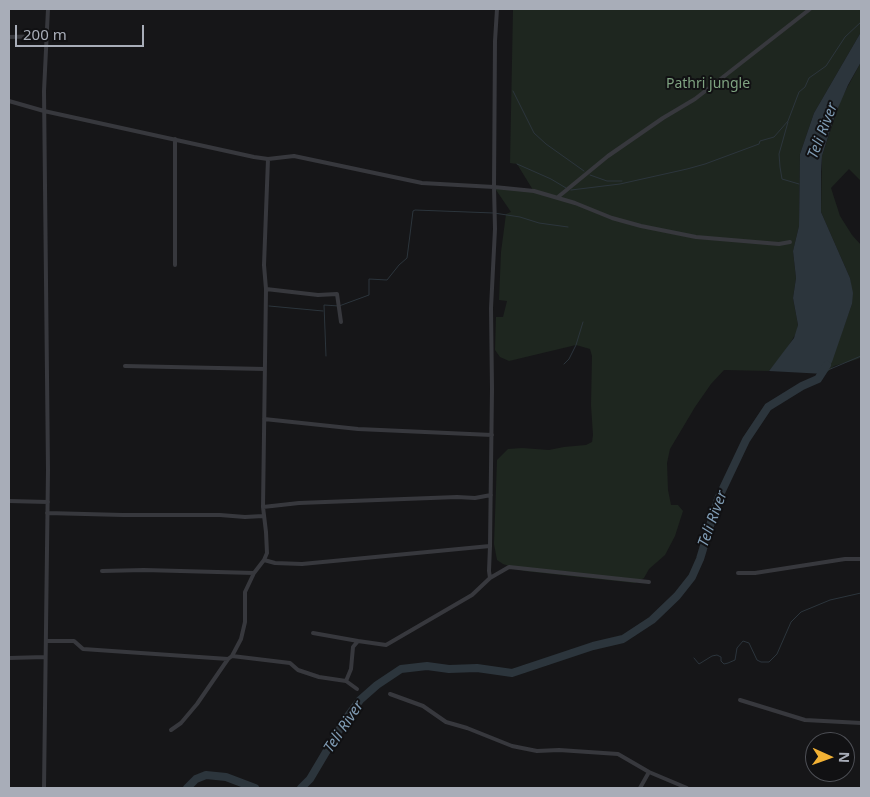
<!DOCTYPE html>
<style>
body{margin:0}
#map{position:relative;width:870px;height:797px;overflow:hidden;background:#161618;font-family:"Noto Sans",sans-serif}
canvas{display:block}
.frame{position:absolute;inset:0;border:10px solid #a8adb8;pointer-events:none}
.north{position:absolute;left:805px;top:732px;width:50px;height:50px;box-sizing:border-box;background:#111113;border:1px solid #4d4f55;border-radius:50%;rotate:92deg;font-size:14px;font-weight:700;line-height:20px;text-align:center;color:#a8adb8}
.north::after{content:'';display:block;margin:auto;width:18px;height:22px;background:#f2b134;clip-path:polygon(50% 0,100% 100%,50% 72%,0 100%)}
.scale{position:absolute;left:15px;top:25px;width:129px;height:22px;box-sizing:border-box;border:2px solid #a8adb8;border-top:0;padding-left:6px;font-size:15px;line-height:18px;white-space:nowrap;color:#a8adb8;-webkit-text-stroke:4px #111113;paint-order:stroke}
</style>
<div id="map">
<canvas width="870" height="797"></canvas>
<div class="frame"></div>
<div class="north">N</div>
<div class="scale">200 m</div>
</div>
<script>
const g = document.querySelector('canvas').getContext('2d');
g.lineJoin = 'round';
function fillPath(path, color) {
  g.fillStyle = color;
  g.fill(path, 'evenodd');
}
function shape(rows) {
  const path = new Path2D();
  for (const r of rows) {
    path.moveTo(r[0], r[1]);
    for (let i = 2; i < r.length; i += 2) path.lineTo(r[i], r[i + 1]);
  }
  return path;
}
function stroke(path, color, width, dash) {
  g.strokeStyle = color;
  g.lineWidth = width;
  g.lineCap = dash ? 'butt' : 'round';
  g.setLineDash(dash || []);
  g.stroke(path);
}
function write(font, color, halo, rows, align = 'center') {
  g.font = font + ' "Noto Sans",sans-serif';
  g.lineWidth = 4;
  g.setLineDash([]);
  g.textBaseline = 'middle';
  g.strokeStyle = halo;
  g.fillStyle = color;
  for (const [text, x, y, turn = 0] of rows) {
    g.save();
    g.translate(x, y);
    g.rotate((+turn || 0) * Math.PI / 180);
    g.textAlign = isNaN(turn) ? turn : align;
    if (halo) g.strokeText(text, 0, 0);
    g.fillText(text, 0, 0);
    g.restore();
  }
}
fillPath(shape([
 [513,9,861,9,861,32,814,113,800,154,799,226,793,251,796,278,793,298,798,325,797,332,784,353,769,371,724,370,711,384,695,407,670,449,667,463,668,490,671,505,678,505,683,511,675,536,665,555,649,569,644,578,635,583,524,571,503,564,497,560,494,544,497,460,508,449,522,448,549,450,564,447,586,445,592,442,593,435,591,405,592,356,590,349,576,345,509,361,500,357,495,350,496,317,503,317,507,301,499,300,501,252,506,214,511,212,494,187,533,190,517,164,510,163],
 [861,62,861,181,849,169,831,188,840,216,852,235,861,245,861,357,858,359,834,366,825,374,828,370,852,304,850,278,821,212,822,156,841,99]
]), '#1e261f');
fillPath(shape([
 [861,32,861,62,848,85,835,115,822,156,821,172,821,212,850,278,853,293,852,304,832,362,825,374,769,371,794,338,798,325,793,298,796,278,793,251,799,226,800,154,814,113]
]), '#2c353c');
stroke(shape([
 [513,91,534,133,546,144,584,171],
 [788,122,779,154,780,167,782,179,799,184],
 [517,164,551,179,566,188],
 [590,175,607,181,622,181],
 [571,190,620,184,687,169,705,164,759,144,760,141,774,137,788,121,799,92,805,87,809,78,826,66,845,37,861,22],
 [269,306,323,311],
 [326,356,324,305,339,306,369,295,369,279,387,280,399,265,407,258,413,211,415,210,494,213,520,217,539,223,568,227],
 [564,364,569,359,576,345,583,322],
 [828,370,861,356],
 [694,658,699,664,712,656,717,655,721,657,721,661,724,664,728,663,735,660,737,648,743,641,749,643,757,660,761,662,769,662,777,654,791,622,801,612,830,600,861,593]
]), '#2c353c', 1);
stroke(shape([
 [187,788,196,779,206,775,226,777,255,788],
 [301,788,310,779,345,720,360,700,377,685,401,669,427,666,449,669,477,668,512,673,593,646,623,639,652,620,677,596,692,577,700,559,718,499,746,440,768,407,802,386,818,379,827,365]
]), '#2c353c', 8);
stroke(shape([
 [9,37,46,36],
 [9,101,44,111,254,157,268,159,294,156,422,183,494,187,495,41,497,9],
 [175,139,175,265],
 [558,197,608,156,663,118,695,99,810,9],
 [266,289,318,295,337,294,341,322],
 [125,366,265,369],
 [264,419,358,429,492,435],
 [9,501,48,502],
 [263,507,299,503,457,497,475,498,491,495],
 [47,513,123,515,220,515,245,517,263,516],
 [264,560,275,563,302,564,490,546],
 [102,571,144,570,254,573],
 [738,573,755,573,845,559,861,559],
 [649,582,509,567,490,578,489,571,490,546,492,389,491,308,495,229,494,187,534,191,575,203,612,218,641,226,696,237,779,244,790,242],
 [313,633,358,641],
 [46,641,74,641,83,649,228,659,232,656,241,639,245,622,245,592,254,573,264,560,267,553,266,532,263,507,266,289,264,265,268,159],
 [232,656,290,663,298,670,319,677,346,681,357,689],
 [9,658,45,657],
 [346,681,351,669,353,647,358,641,386,645,472,595,490,578],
 [390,694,423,706,446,722,467,728,512,746,537,751,559,750,618,754,649,772,687,788],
 [740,700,805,720,861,723],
 [171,730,181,723,197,704,228,659],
 [44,788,48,470,44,91,48,9],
 [640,788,649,772]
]), '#37383d', 4);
write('14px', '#7fa381', '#111113', [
 ["Pathri jungle",708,84]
]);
write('italic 15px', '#7f9bb3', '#111113', [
 ["Teli River",823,131,-69],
 ["Teli River",713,519,-70],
 ["Teli River",344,727,-56]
]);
</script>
